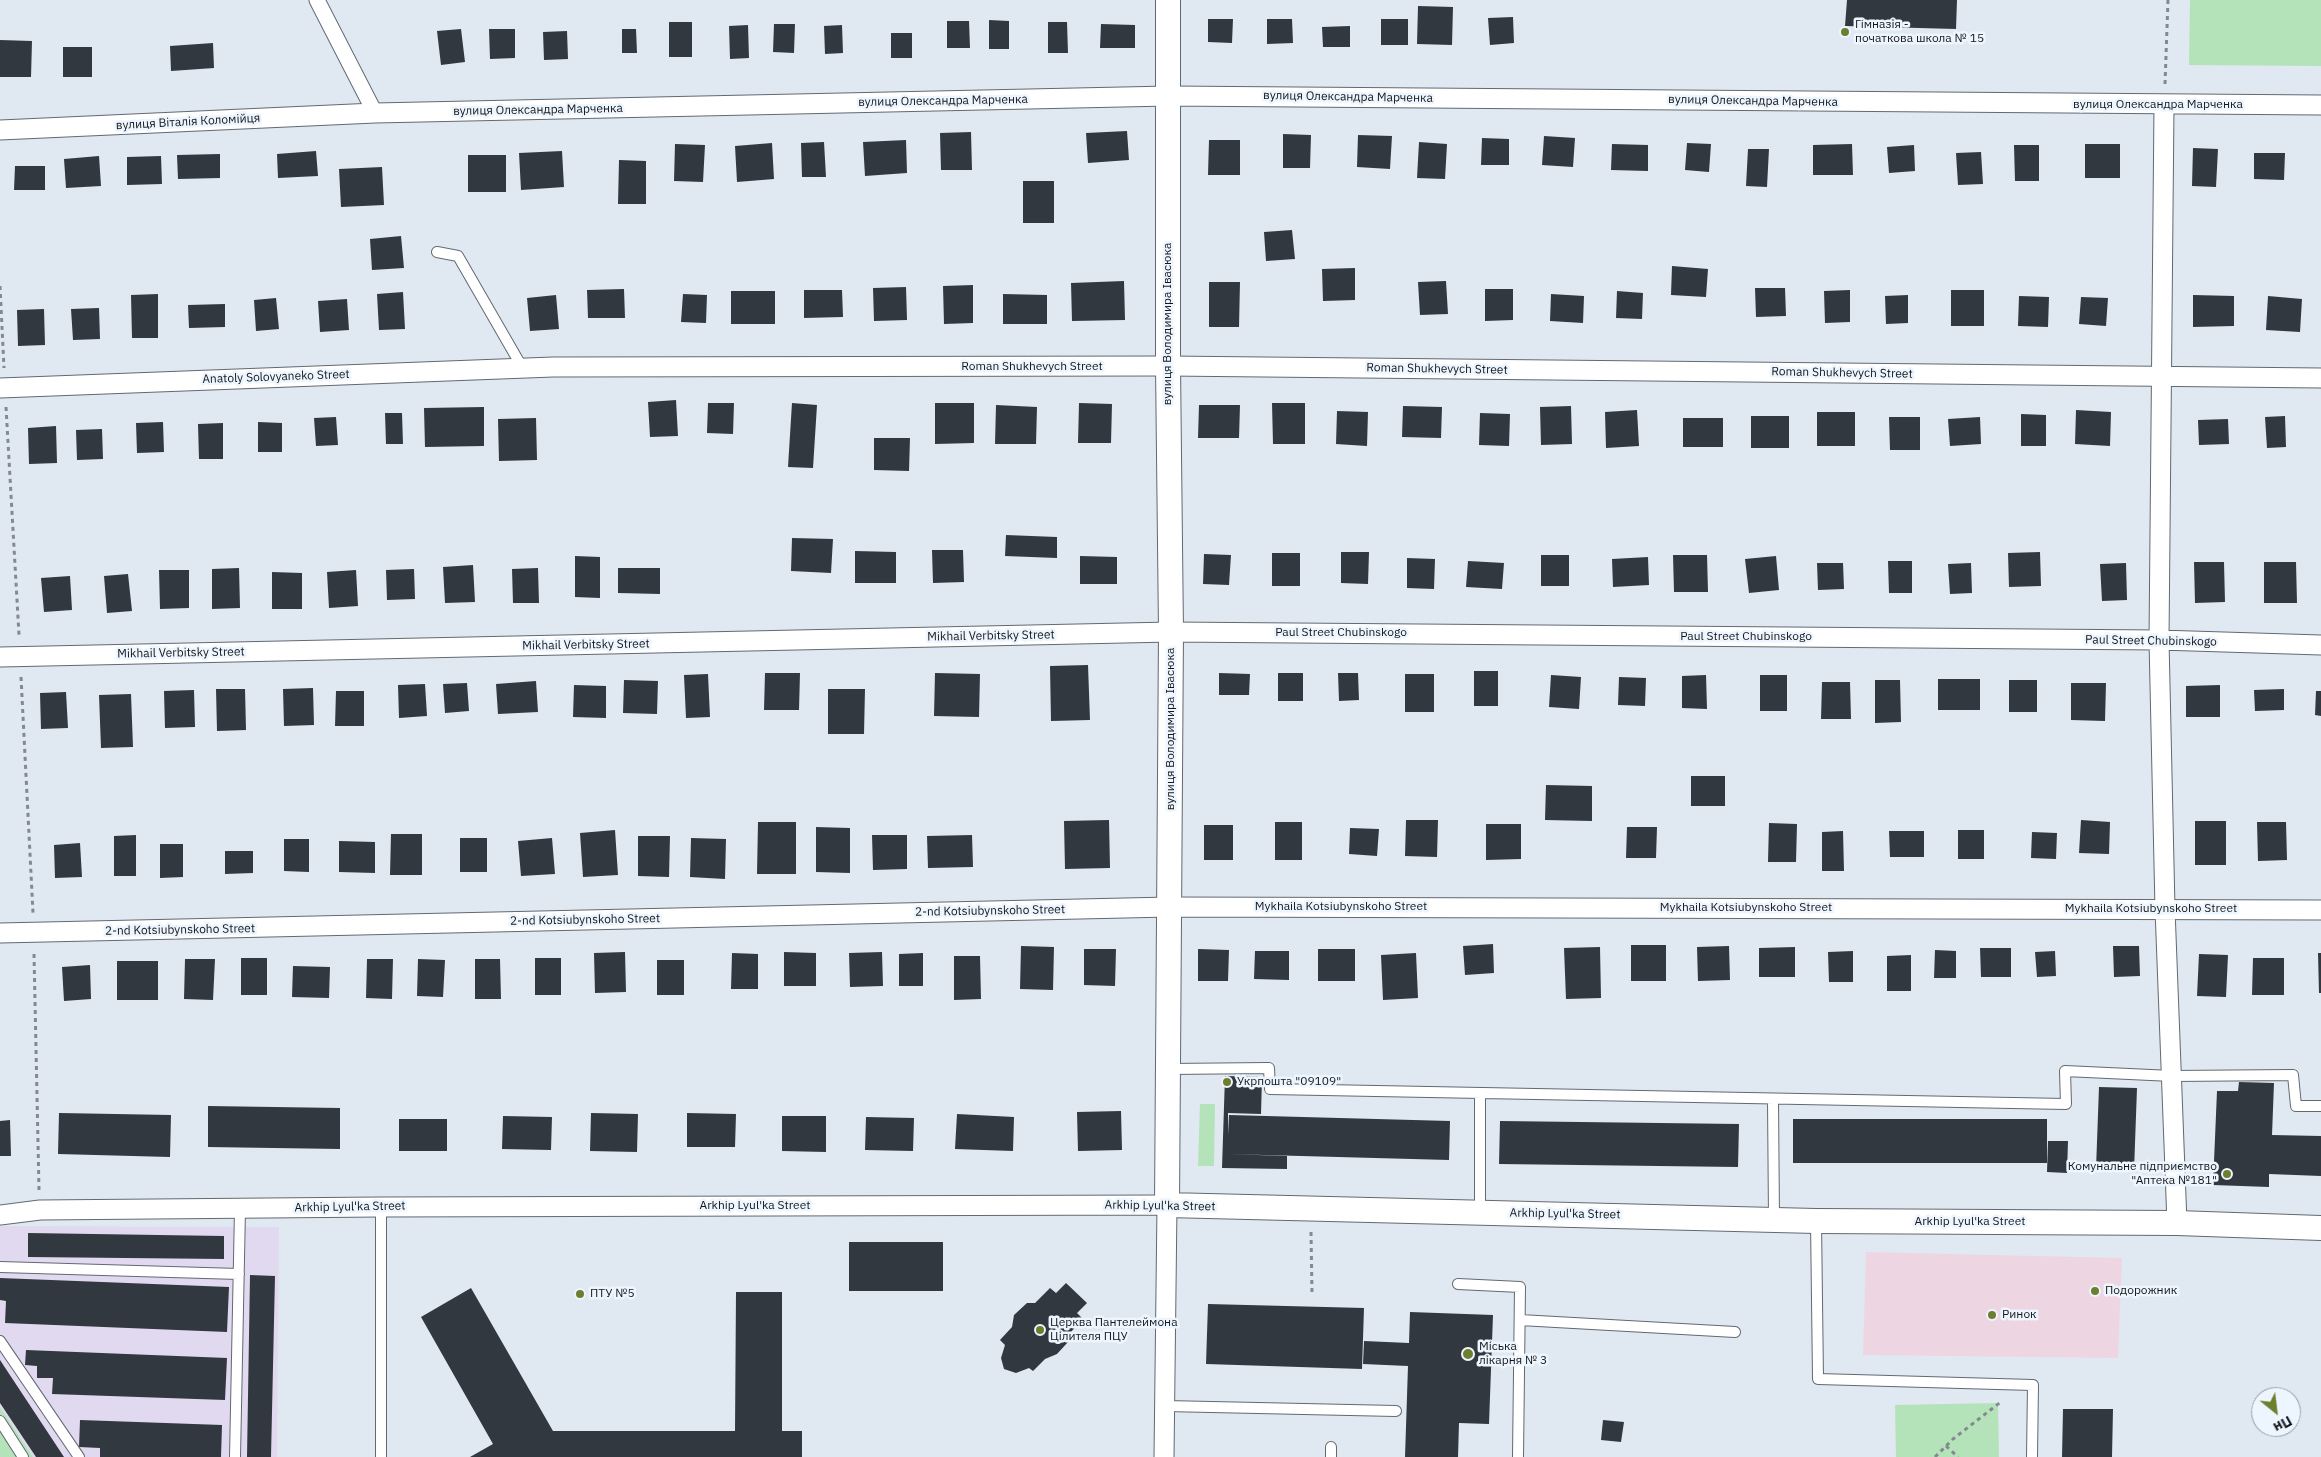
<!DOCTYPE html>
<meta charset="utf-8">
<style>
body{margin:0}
#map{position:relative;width:2321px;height:1457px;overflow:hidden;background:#e0e8f2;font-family:"IBM Plex Sans",sans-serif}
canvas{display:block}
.north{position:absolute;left:2251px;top:1387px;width:50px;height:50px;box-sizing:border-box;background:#edf6ff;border:1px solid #979da4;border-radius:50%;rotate:151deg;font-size:14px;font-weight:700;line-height:20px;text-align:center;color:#15171b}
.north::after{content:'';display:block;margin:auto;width:18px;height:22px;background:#6d7f2e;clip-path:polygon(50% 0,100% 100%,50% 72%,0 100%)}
</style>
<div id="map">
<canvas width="2321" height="1457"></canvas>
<div class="north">Пн</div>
</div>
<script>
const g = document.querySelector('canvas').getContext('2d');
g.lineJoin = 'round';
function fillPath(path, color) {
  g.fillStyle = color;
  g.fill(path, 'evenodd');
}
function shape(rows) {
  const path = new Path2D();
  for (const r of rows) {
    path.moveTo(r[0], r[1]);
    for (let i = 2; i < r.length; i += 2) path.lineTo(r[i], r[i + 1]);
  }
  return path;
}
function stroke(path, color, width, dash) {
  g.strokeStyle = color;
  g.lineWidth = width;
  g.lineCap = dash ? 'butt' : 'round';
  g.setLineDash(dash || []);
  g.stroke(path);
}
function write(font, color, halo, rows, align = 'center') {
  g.font = font + ' "IBM Plex Sans",sans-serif';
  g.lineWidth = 5;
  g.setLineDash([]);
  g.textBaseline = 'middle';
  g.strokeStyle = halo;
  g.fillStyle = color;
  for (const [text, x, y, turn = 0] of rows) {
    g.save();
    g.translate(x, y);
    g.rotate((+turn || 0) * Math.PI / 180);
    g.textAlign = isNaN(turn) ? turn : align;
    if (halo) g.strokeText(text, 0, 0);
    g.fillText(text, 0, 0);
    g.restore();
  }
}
fillPath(shape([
 [1866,1252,2122,1258,2118,1358,1863,1355]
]), '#edd6e2');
fillPath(shape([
 [0,1226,279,1227,277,1457,33,1457,0,1407]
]), '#e1d9ef');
fillPath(shape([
 [2190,0,2321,0,2321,66,2189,65],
 [1200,1104,1215,1104,1214,1166,1198,1166],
 [1998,1403,1999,1457,1896,1457,1895,1405],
 [0,1407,33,1457,0,1457]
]), '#b4e3b9');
fillPath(shape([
 [1847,0,1957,0,1956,29,1845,26],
 [1418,6,1453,7,1452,45,1417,44],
 [1513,17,1514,43,1490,45,1488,18],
 [1208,19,1233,19,1232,43,1208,42],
 [1267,19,1292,19,1293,43,1267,44],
 [1381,19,1408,19,1408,45,1381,45],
 [989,20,1009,21,1009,49,989,49],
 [947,21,969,21,970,48,947,48],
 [669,22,692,22,692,57,669,57],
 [1048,22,1067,22,1068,53,1048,53],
 [774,24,795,24,794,53,773,52],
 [1101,24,1135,25,1135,48,1100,48],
 [748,25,749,58,730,59,729,26],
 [842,25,843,53,825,54,824,26],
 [1350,26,1350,47,1323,47,1322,27],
 [461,29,465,62,441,65,437,31],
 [489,29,515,29,515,58,490,59],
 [622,29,636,29,637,53,622,53],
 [567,31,568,59,544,60,543,32],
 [891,33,912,33,912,58,891,58],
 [0,40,32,41,31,77,0,77],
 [213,43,214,68,171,71,170,46],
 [63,47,92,47,92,77,63,77],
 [1127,131,1129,160,1088,163,1086,133],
 [971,132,972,170,941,170,940,133],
 [1283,134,1311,135,1310,168,1283,168],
 [1358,135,1392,136,1390,169,1357,167],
 [1544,136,1575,138,1573,167,1542,165],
 [1482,138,1509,139,1509,165,1481,165],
 [906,140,907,173,865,176,863,142],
 [1209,140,1240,140,1240,175,1208,175],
 [824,142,826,177,802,177,801,143],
 [1419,142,1447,144,1445,179,1417,178],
 [772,143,774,179,737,182,735,146],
 [1687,143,1711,144,1709,172,1685,170],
 [675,144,705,145,703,182,674,181],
 [1612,144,1648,145,1648,171,1611,170],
 [1852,144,1853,175,1813,175,1813,145],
 [2085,144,2120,144,2120,178,2085,178],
 [1914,145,1915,171,1889,173,1887,147],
 [2014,145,2039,145,2039,181,2015,181],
 [2193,148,2218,149,2216,187,2192,186],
 [1748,149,1769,149,1767,187,1746,186],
 [316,151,318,176,278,178,277,154],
 [562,151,564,187,521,190,519,153],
 [1981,152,1983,184,1958,185,1956,153],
 [2254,153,2285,153,2284,180,2254,179],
 [220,154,220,178,178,179,177,155],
 [468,155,506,155,506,192,468,192],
 [99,156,101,186,66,188,64,159],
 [161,156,162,184,127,185,127,157],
 [619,160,646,161,646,204,618,204],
 [15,166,45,166,45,190,14,190],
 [382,167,384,205,341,207,339,169],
 [1023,181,1054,181,1054,223,1023,223],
 [1292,230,1295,259,1266,261,1264,232],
 [401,236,404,268,372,270,370,239],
 [1672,266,1708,269,1706,297,1671,295],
 [1355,268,1355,300,1323,301,1322,269],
 [1124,281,1125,320,1072,321,1071,283],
 [1446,281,1448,314,1420,315,1418,282],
 [1209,282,1240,282,1239,327,1209,327],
 [973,285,973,323,944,324,943,286],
 [906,287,907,320,874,321,873,288],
 [1755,288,1785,288,1786,316,1756,317],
 [624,289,625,318,588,318,587,290],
 [1485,289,1513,289,1513,320,1485,321],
 [804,290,842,290,843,317,804,318],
 [1850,290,1850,322,1825,323,1824,291],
 [1951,290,1984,290,1984,326,1951,326],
 [731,291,775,291,775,324,731,324],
 [1617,291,1643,293,1642,319,1616,318],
 [403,292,405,329,379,330,377,294],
 [158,294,158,338,132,338,131,295],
 [683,294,707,295,706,323,681,322],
 [1003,294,1047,295,1047,324,1003,324],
 [1551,294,1584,296,1583,323,1550,321],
 [556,295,559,329,530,331,527,298],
 [1908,295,1908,323,1886,324,1885,296],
 [2193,295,2234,296,2234,326,2193,327],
 [2019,296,2049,297,2048,327,2018,326],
 [2268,296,2302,299,2300,332,2266,330],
 [2081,297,2108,298,2106,326,2079,324],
 [276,298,279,329,256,331,254,300],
 [347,299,349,330,320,332,318,301],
 [225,304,225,327,189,328,188,305],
 [99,308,100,339,73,340,71,309],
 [44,309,45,345,18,346,17,310],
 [676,400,678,436,650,437,648,402],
 [708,403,734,403,733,434,707,433],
 [792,403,817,405,813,468,788,467],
 [935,403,974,403,974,443,935,444],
 [1079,403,1112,404,1111,443,1078,443],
 [1272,403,1305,403,1305,444,1273,444],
 [996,405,1037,407,1036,444,995,444],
 [1199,405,1240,405,1239,438,1198,438],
 [1403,406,1442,407,1441,438,1402,437],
 [1571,406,1572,444,1541,445,1540,407],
 [484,407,484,446,425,447,424,408],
 [1637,410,1639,446,1606,448,1605,412],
 [2076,410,2111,412,2110,446,2075,444],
 [1337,411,1368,412,1367,446,1336,444],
 [1817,412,1855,412,1855,446,1817,446],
 [385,413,402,413,403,444,386,444],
 [1480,413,1510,414,1509,446,1479,445],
 [2021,414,2046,415,2046,446,2021,446],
 [1751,416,1789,416,1789,448,1751,448],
 [2285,416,2286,447,2267,448,2265,417],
 [336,417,338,445,316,446,314,418],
 [1889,417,1920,417,1920,450,1890,450],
 [1980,417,1981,444,1950,446,1948,419],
 [536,418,537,460,499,461,498,419],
 [1683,418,1723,418,1723,447,1683,447],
 [2228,419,2229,444,2199,445,2198,420],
 [163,422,164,452,137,453,136,423],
 [258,422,282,423,282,452,258,452],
 [223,423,223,459,199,459,198,424],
 [56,426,57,463,29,464,28,428],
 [102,429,103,459,77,460,76,430],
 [874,438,910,438,909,471,874,470],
 [1006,535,1057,537,1057,558,1005,556],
 [792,538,833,539,831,573,791,571],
 [932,550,963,550,964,582,933,583],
 [855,551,896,552,896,583,855,583],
 [1341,552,1369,552,1368,584,1341,583],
 [2040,552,2041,586,2009,587,2008,553],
 [1272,553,1300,553,1300,586,1272,586],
 [1204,554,1231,555,1229,585,1203,584],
 [1541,555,1569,555,1569,586,1541,586],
 [1673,555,1707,555,1708,592,1674,592],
 [575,556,600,557,600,598,575,597],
 [1080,556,1117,557,1117,584,1080,584],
 [1776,556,1779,590,1749,593,1745,559],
 [1648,557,1649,585,1613,587,1612,559],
 [1407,558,1435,559,1434,589,1407,588],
 [1468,561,1504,563,1502,589,1466,587],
 [1888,561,1912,561,1912,593,1889,593],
 [2194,562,2224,562,2225,602,2195,603],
 [2264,562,2296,562,2297,603,2264,603],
 [1817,563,1843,563,1844,589,1818,590],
 [1971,563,1972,593,1950,594,1948,564],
 [2126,563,2127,600,2102,601,2100,564],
 [473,565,475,602,445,603,443,567],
 [239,568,240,608,212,609,212,569],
 [538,568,539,603,513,603,512,569],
 [618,568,660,568,660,594,618,593],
 [414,569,415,599,387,600,386,570],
 [159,570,189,570,189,608,160,609],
 [356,570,358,606,329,608,327,572],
 [272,572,302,573,302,609,272,609],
 [128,574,132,611,107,613,104,576],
 [70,576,72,610,44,612,41,578],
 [1088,665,1090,720,1051,721,1050,666],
 [1474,671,1498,671,1498,706,1474,706],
 [765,673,800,673,799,710,764,710],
 [935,673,980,674,979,717,934,716],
 [1219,673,1250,674,1249,695,1219,695],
 [1278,673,1303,673,1303,701,1278,701],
 [1338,673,1358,673,1359,700,1339,701],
 [708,674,710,717,686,718,684,675],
 [1405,674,1434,674,1434,712,1405,712],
 [1551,675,1581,677,1579,709,1549,707],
 [1706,675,1707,709,1682,708,1682,676],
 [1760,675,1787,675,1787,711,1760,711],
 [1619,677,1646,678,1645,706,1618,705],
 [1938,679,1980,679,1980,710,1938,710],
 [624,680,658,681,657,714,623,713],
 [1875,680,1900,680,1901,722,1875,723],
 [2009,680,2037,680,2037,712,2009,712],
 [536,681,538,712,498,714,496,684],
 [1822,682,1850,682,1851,719,1821,719],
 [467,683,469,711,445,713,443,684],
 [2071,683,2106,683,2105,721,2071,720],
 [425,684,427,716,399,718,398,685],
 [574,685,606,686,606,718,573,717],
 [2220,685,2220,717,2186,717,2186,686],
 [313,688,314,725,284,726,283,689],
 [216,689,245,689,246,730,217,731],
 [828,689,865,689,864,734,828,734],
 [2284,689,2284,710,2255,711,2254,690],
 [194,690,195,727,165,728,164,691],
 [336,691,364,691,364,726,335,726],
 [2316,691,2321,691,2321,716,2315,715],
 [66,692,68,728,41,729,40,693],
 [131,694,133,747,101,748,99,695],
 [1691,776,1725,776,1725,806,1691,806],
 [1546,785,1592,786,1592,821,1545,820],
 [1109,820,1110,868,1065,869,1064,821],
 [1406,820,1438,820,1437,857,1405,856],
 [2081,820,2110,822,2109,854,2079,853],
 [2195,821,2226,821,2226,865,2195,865],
 [758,822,796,822,796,874,757,874],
 [1275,822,1302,822,1302,860,1275,860],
 [2257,822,2286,822,2287,860,2258,861],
 [1769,823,1797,824,1796,862,1768,862],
 [1486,824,1521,824,1521,859,1486,860],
 [1204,825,1233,825,1233,860,1204,860],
 [816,827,850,828,850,873,816,872],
 [1627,827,1657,827,1656,858,1626,858],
 [1350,828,1379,829,1377,856,1349,854],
 [615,830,618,875,583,877,580,833],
 [1958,830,1984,830,1984,859,1958,859],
 [1843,831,1844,871,1822,871,1822,832],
 [1889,831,1924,831,1924,857,1890,857],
 [2032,832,2057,833,2056,859,2031,858],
 [391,834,422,834,422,875,390,875],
 [136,835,136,876,114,876,114,836],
 [872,835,907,835,907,869,873,870],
 [972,835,973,867,928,868,927,836],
 [638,836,670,836,669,877,638,876],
 [460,838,487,838,487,872,460,872],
 [552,838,555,874,521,876,518,841],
 [691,838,726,839,725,879,690,877],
 [284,839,309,839,309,872,284,871],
 [339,841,375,842,375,873,339,872],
 [80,843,82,877,55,878,54,845],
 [160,844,183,844,183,877,160,878],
 [225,851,253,851,253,873,225,874],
 [1493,944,1494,973,1465,975,1463,946],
 [1631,945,1666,945,1666,981,1631,981],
 [1021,946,1054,947,1053,990,1020,989],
 [1729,946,1730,980,1698,981,1697,947],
 [2113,946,2139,946,2140,976,2114,977],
 [1600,947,1601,998,1566,999,1564,948],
 [1795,947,1795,977,1759,977,1759,948],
 [1980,948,2011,948,2011,977,1981,977],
 [1084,949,1116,949,1115,986,1084,985],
 [1198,949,1229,950,1228,981,1198,981],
 [1318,949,1355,949,1355,981,1318,981],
 [1935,950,1956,951,1956,978,1934,978],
 [1255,951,1289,951,1289,980,1254,979],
 [1853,951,1853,982,1829,982,1828,952],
 [2055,951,2056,976,2037,977,2035,952],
 [625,952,626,992,595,993,594,953],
 [784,952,816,953,816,986,784,986],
 [882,952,883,986,850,987,849,953],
 [732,953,758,954,758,989,731,989],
 [923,953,923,986,899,986,899,954],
 [1416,953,1418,998,1383,1000,1381,955],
 [2318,953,2321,953,2321,993,2319,993],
 [2199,954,2228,955,2226,997,2197,996],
 [1911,955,1911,991,1887,991,1887,956],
 [954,956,980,956,981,999,954,1000],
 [241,958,267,958,267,995,241,995],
 [535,958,561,958,561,995,535,995],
 [2253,958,2284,958,2284,995,2252,995],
 [185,959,215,959,213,1000,184,999],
 [367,959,393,959,392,999,366,998],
 [418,959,445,960,443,997,417,996],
 [475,959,500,959,501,999,475,999],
 [657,960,684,960,684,995,657,995],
 [117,961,158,961,158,1000,117,1000],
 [90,965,91,999,64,1001,62,967],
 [293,966,330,967,329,998,292,997],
 [1225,1076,1262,1077,1261,1114,1228,1113,1228,1135,1229,1115,1450,1121,1449,1160,1227,1154,1287,1156,1287,1169,1222,1168],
 [2239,1082,2274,1083,2272,1135,2321,1136,2321,1176,2269,1174,2269,1187,2213,1185,2217,1091,2238,1091],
 [2099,1087,2137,1088,2134,1171,2096,1169],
 [208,1106,340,1108,340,1149,208,1147],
 [1121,1111,1122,1150,1078,1151,1077,1112],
 [59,1113,171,1115,170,1157,58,1154],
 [591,1113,638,1114,637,1152,590,1151],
 [687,1113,736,1114,735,1147,687,1147],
 [957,1114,1014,1117,1013,1151,955,1149],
 [503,1116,552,1117,551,1150,502,1149],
 [782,1116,826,1116,826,1152,782,1151],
 [866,1117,914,1118,913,1151,865,1150],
 [399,1119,447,1119,447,1151,399,1151],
 [1793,1119,2047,1119,2047,1163,1793,1163],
 [10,1120,11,1156,0,1156,0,1121],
 [1500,1121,1739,1124,1738,1167,1499,1164],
 [2048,1141,2068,1141,2067,1173,2047,1172],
 [28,1233,224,1236,224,1259,28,1257],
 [849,1242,943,1242,943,1291,849,1291],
 [250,1275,275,1276,271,1457,247,1457],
 [0,1278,229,1287,227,1332,5,1323,6,1301,0,1300],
 [1066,1283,1087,1303,1077,1313,1083,1319,1069,1334,1068,1342,1057,1354,1045,1359,1033,1371,1029,1368,1016,1373,1004,1369,1001,1358,1005,1345,1000,1340,1012,1327,1014,1315,1027,1303,1035,1303,1050,1288,1056,1293],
 [471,1288,553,1431,735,1431,736,1292,782,1292,782,1431,802,1431,802,1457,470,1457,493,1444,421,1317],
 [1208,1304,1364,1308,1362,1369,1206,1364],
 [1410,1312,1493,1315,1489,1424,1459,1423,1458,1457,1405,1457,1408,1366,1363,1364,1364,1341,1409,1343],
 [26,1350,227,1358,225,1400,52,1394,53,1378,37,1378,37,1366,25,1365],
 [0,1360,64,1457,36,1457,0,1403],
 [2063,1409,2113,1409,2112,1457,2062,1457],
 [80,1420,222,1425,221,1457,100,1457,100,1448,79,1447],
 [1603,1420,1624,1422,1621,1442,1601,1440]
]), '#32383f');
const service = shape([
 [437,252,458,256,522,367],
 [1169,1069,1269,1068,1270,1089,2066,1104,2065,1071,2172,1076,2293,1075,2296,1106,2321,1106],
 [1480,1095,1480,1213],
 [1773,1100,1774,1219],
 [381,1207,381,1457],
 [1816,1221,1818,1379,2033,1385,2032,1457],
 [0,1267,239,1274],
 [1458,1284,1520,1287,1518,1457],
 [1520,1320,1735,1332],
 [0,1341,79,1457],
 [1165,1406,1396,1411],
 [0,1421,23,1457],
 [235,1457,240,1209],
 [1331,1457,1331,1447]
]);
const pedestrian = shape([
 [317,0,375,113]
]);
const minor = shape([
 [2164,105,2159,640,2165,909,2177,1223],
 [0,130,375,113,1169,96,2321,105],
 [0,388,553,367,1168,366,2321,378],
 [0,657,1171,632,2159,640,2321,645],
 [0,933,1170,907,2321,910],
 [0,1215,40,1210,381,1207,1167,1205,1164,1457]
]);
const tertiary = shape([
 [1168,0,1168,366,1171,632,1167,1205,1816,1221,2177,1223,2321,1228]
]);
stroke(service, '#626971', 12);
stroke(pedestrian, '#626971', 17);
stroke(minor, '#626971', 21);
stroke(tertiary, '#626971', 26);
stroke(shape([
 [2165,84,2168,0],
 [0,286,4,368],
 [6,407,19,635],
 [21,677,33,913],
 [34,954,39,1190],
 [1311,1232,1312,1293],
 [1946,1446,1958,1457],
 [1935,1457,1953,1439,2002,1401]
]), '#848990', 3, [4, 4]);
stroke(service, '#fff', 10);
stroke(pedestrian, '#fff', 15);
stroke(minor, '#fff', 19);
stroke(tertiary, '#fff', 24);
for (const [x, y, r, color] of [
 [1845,32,5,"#6d7f2e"],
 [1227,1082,5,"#6d7f2e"],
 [2227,1174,5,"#6d7f2e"],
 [2095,1291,5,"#6d7f2e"],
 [580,1294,5,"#6d7f2e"],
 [1992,1315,5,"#6d7f2e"],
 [1040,1330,5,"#6d7f2e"],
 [1468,1354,6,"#6d7f2e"]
]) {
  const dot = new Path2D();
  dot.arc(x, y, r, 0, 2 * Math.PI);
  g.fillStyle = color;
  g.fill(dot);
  stroke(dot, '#edf6ff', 2);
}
write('12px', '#15171b', '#edf6ff', [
 ["Гімназія -",1855,25],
 ["початкова школа № 15",1855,39],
 ["Укрпошта \"09109\"",1237,1082],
 ["Комунальне підприємство",2217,1167,"right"],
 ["\"Аптека №181\"",2217,1181,"right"],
 ["Подорожник",2105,1291],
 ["ПТУ №5",590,1294],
 ["Ринок",2002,1315],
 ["Церква Пантелеймона",1050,1323],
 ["Цілителя ПЦУ",1050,1337],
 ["Міська",1479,1347],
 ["лікарня № 3",1479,1361]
], 'left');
write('12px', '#15171b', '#edf6ff', [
 ["вулиця Олександра Марченка",1348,97,1],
 ["вулиця Олександра Марченка",943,101,-1],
 ["вулиця Олександра Марченка",1753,101,1],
 ["вулиця Олександра Марченка",2158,105],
 ["вулиця Олександра Марченка",538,110,-1],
 ["вулиця Віталія Коломійця",188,122,-3],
 ["вулиця Володимира Івасюка",1168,324,-90],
 ["Roman Shukhevych Street",1032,367],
 ["Roman Shukhevych Street",1437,369,1],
 ["Roman Shukhevych Street",1842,373,1],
 ["Anatoly Solovyaneko Street",276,377,-2],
 ["Paul Street Chubinskogo",1341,633],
 ["Mikhail Verbitsky Street",991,636,-1],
 ["Paul Street Chubinskogo",1746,637],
 ["Paul Street Chubinskogo",2151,641,1],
 ["Mikhail Verbitsky Street",586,645,-1],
 ["Mikhail Verbitsky Street",181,653,-1],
 ["вулиця Володимира Івасюка",1171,729,-90],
 ["Mykhaila Kotsiubynskoho Street",1341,907],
 ["Mykhaila Kotsiubynskoho Street",1746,908],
 ["Mykhaila Kotsiubynskoho Street",2151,909],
 ["2-nd Kotsiubynskoho Street",990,911,-1],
 ["2-nd Kotsiubynskoho Street",585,920,-1],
 ["2-nd Kotsiubynskoho Street",180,930,-1],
 ["Arkhip Lyul'ka Street",755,1206],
 ["Arkhip Lyul'ka Street",1160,1206,1],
 ["Arkhip Lyul'ka Street",350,1207,-1],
 ["Arkhip Lyul'ka Street",1565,1214,1],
 ["Arkhip Lyul'ka Street",1970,1222]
]);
</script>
